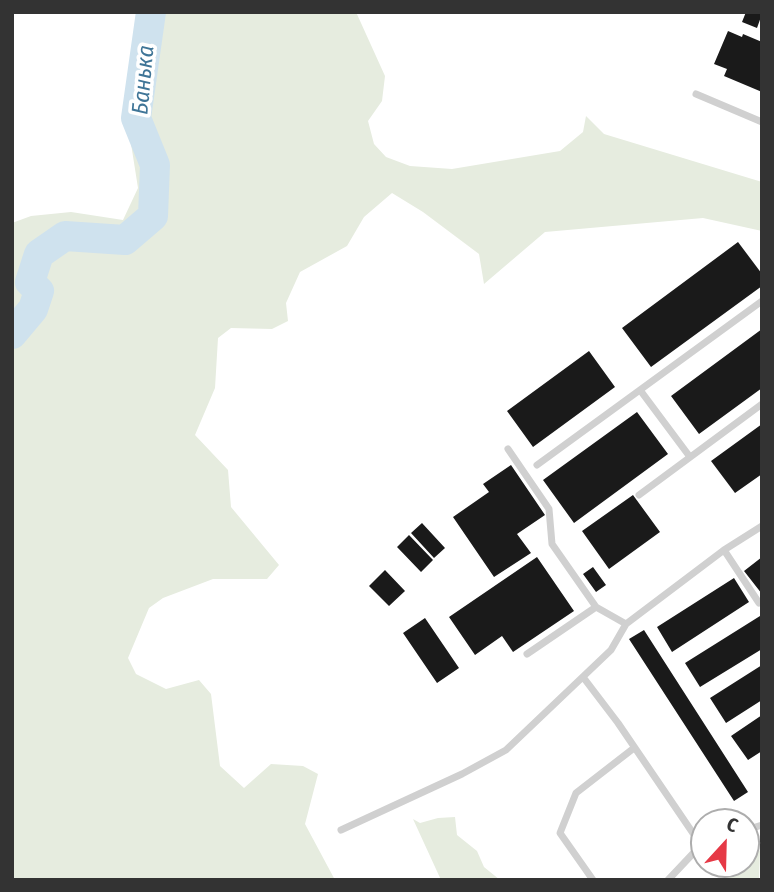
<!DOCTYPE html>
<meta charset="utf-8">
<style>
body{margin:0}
#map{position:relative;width:774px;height:892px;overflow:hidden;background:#fff;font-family:"Fira Sans Condensed",sans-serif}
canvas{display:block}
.frame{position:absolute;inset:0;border:14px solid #333;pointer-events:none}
.north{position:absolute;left:690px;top:808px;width:70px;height:70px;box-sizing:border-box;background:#fff;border:2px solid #adadad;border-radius:50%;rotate:22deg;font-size:19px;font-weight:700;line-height:28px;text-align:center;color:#333}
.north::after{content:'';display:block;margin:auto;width:24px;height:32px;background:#e63946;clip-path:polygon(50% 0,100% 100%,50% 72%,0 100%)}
</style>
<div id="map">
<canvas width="774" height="892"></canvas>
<div class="frame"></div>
<div class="north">С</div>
</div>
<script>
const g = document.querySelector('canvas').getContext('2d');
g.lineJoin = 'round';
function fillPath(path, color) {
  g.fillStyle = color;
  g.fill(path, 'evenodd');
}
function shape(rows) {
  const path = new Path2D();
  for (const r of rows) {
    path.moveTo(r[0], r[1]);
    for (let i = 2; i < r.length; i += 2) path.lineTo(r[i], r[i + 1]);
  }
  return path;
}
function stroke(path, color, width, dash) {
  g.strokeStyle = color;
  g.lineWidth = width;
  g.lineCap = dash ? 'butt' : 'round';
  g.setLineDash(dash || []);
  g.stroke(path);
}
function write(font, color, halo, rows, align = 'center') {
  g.font = font + ' "Fira Sans Condensed",sans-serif';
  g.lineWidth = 7;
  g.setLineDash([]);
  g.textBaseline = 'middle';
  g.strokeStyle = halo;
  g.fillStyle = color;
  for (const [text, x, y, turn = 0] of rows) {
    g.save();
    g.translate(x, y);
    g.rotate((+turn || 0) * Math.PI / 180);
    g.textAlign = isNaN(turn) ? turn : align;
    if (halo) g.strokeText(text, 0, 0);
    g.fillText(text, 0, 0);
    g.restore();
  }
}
fillPath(shape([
 [142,12,356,12,385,76,382,101,368,121,374,144,386,157,410,166,452,169,560,151,583,132,586,116,604,134,762,182,762,231,703,218,545,232,484,284,479,254,423,212,392,193,364,217,347,246,300,272,286,303,288,321,272,329,231,328,218,338,215,388,195,435,228,470,231,507,279,565,267,579,213,579,163,598,149,608,128,658,136,674,166,689,199,680,211,694,220,766,244,788,271,764,303,766,318,774,305,824,335,880,12,880,12,223,31,216,71,212,123,220,138,188,129,131,131,71],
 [455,817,457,835,477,851,484,867,500,880,441,880,413,819,420,823,438,818],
 [760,850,759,880,722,880,742,864,746,864,746,861]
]), '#e6ecdf');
stroke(shape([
 [12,334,33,309,39,291,30,282,39,254,65,236,125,240,153,216,155,165,136,118,151,12]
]), '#cfe2ee', 30);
fillPath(shape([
 [746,12,762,14,757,28,742,22],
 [728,31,742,37,743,34,762,42,762,92,724,76,727,69,714,64],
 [738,242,762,274,762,286,651,367,622,328],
 [762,329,762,388,699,434,671,396],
 [589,351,615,387,533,447,507,411],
 [637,412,668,454,574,523,543,480],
 [762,424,762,474,735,493,711,461],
 [511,465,545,515,517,534,531,553,494,577,453,517,489,492,483,484],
 [633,495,660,532,609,569,582,531],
 [422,523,445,548,434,558,411,533],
 [409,535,433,560,421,572,397,547],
 [537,557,574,611,513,652,502,636,475,655,449,617],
 [762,557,762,594,744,571],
 [593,567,606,585,596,592,583,574],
 [385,570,405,591,389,606,369,586],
 [734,578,749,602,672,652,657,627],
 [760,616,762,649,700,687,685,663],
 [425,618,459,668,437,683,403,633],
 [644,630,748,792,734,801,629,639],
 [762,665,762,700,726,723,710,698],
 [762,715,762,751,748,760,731,736]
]), '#1a1a1a');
stroke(shape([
 [696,94,762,122],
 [640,390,690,457],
 [508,449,549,509,552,544,596,607,626,624,724,550,762,526],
 [537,465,762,301],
 [639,495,762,404],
 [724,550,759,603],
 [527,654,596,607],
 [583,677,618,723,701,845,704,844],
 [341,830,462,774,506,750,611,650,626,624],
 [746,830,762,825],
 [593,880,560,833,576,793,634,748],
 [668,880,701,845]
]), '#d0d0d0', 7);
write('italic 23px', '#3f7597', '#fff', [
 ["Банька",144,80,-85]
]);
</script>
